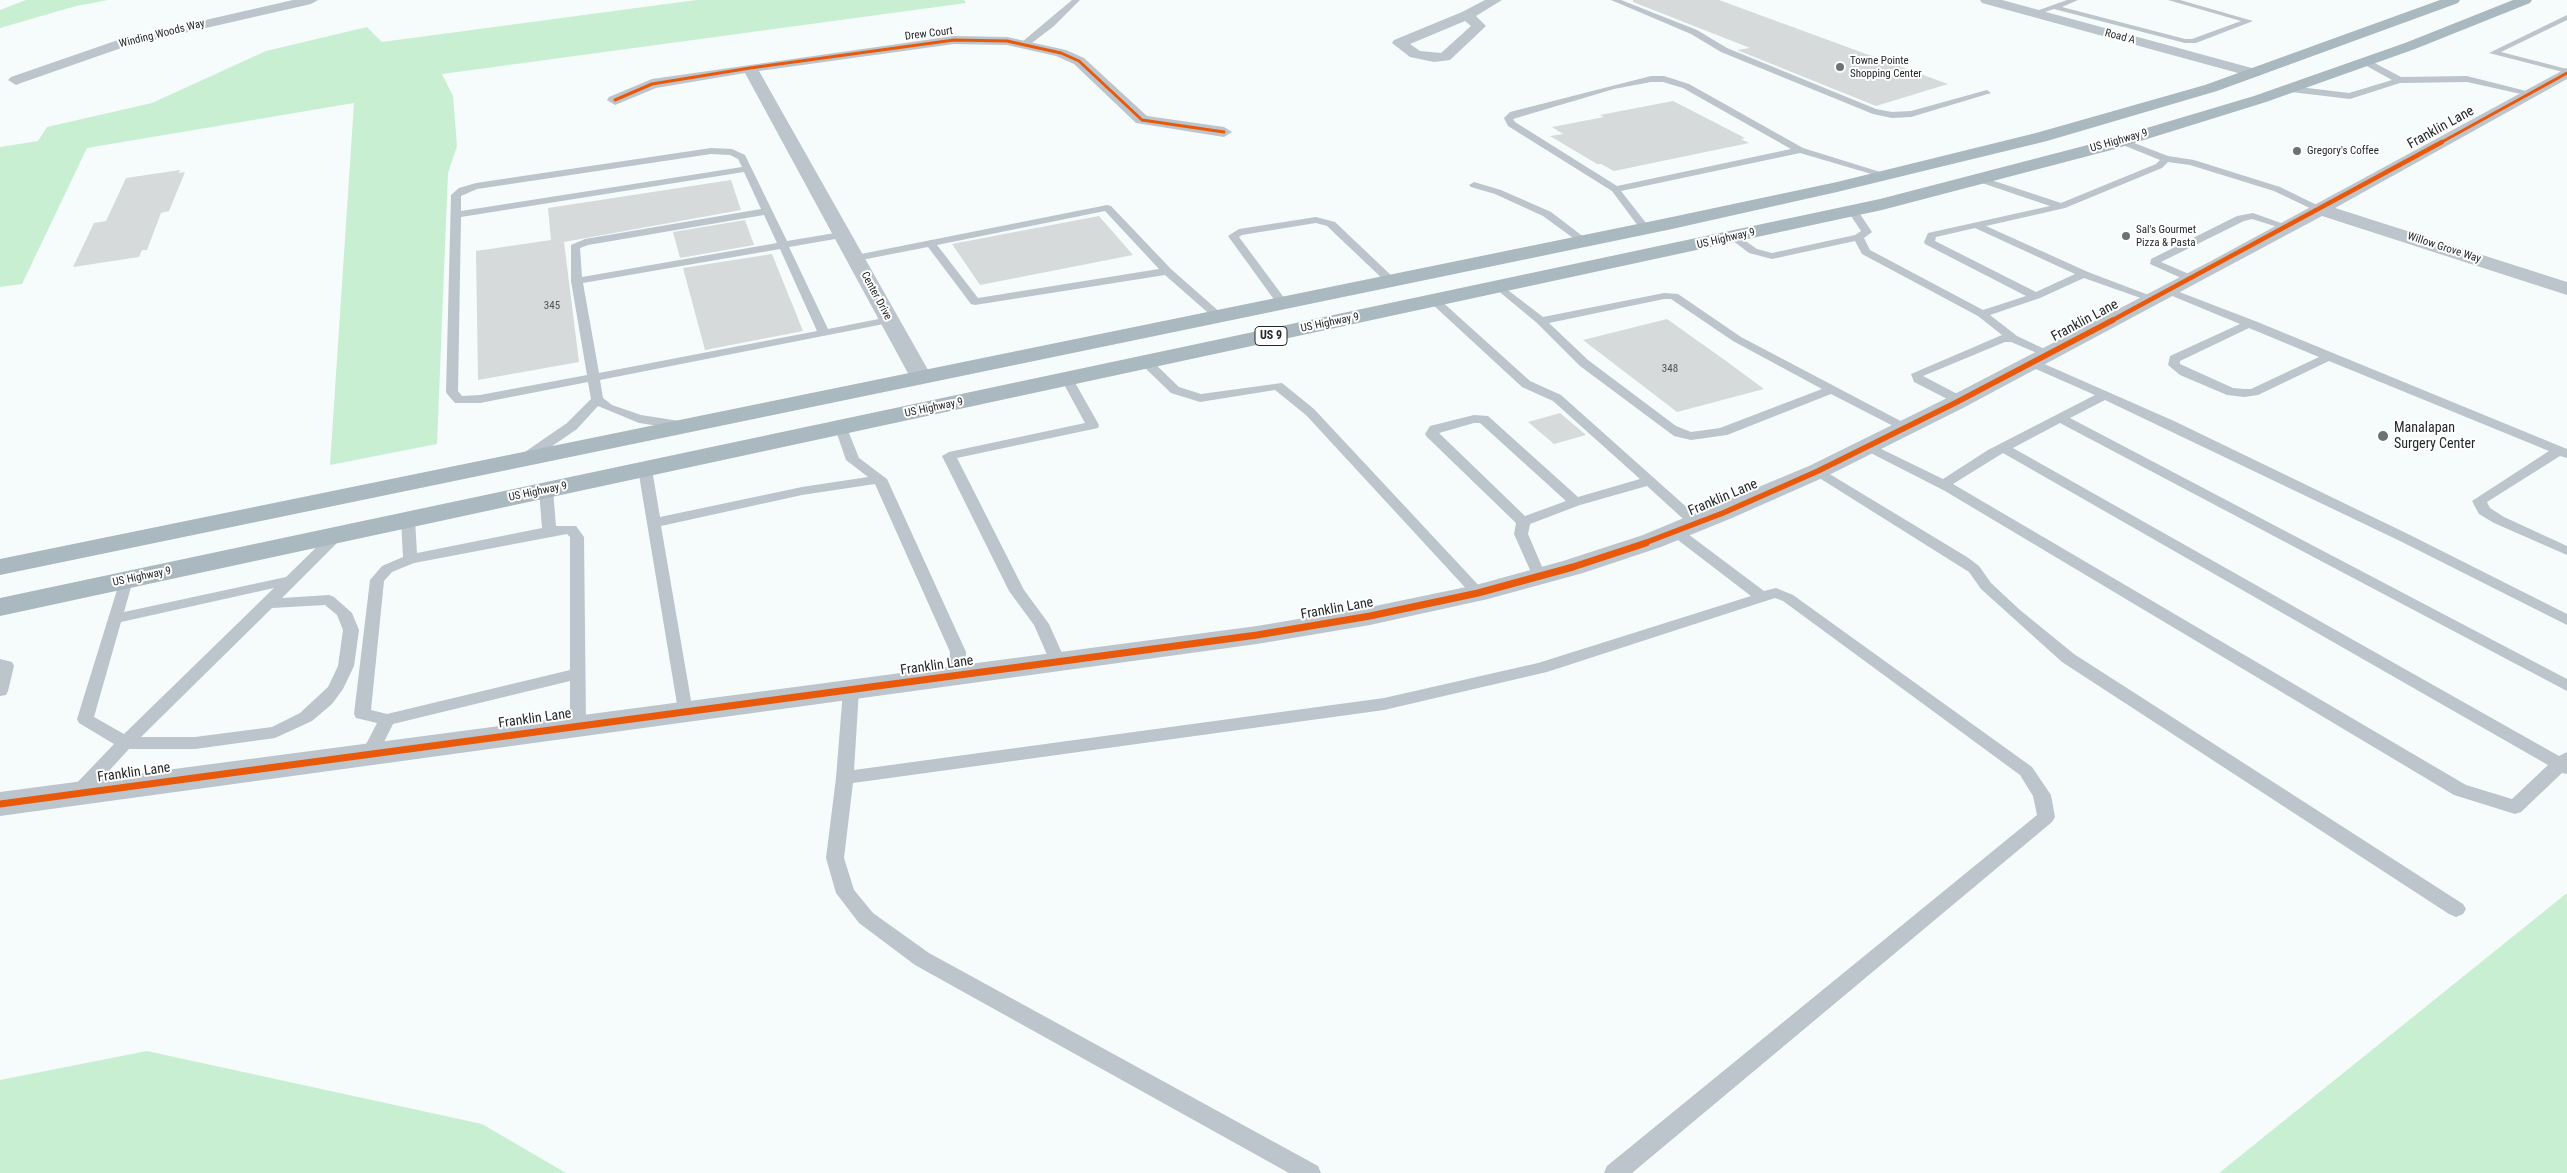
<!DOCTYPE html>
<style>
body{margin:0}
canvas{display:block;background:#f6fbfc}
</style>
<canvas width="2567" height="1173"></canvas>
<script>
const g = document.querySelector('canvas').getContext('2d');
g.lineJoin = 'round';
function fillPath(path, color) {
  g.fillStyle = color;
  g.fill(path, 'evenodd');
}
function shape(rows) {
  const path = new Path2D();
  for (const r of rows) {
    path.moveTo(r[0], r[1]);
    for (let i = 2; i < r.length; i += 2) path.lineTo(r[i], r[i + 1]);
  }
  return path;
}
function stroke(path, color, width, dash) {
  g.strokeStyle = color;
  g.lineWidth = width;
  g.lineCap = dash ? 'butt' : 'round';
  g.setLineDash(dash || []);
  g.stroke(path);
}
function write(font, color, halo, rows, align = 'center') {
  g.font = font + ' "Roboto Condensed",sans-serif';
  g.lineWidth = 4;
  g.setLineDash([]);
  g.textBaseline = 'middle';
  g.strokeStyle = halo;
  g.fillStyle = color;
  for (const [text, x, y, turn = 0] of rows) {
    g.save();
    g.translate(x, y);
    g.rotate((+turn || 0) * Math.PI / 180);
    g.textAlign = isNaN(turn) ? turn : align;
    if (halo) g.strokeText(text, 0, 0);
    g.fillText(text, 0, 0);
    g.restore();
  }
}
fillPath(shape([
 [26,0,108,0,76,6,0,28,0,10],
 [696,0,964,0,966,3,442,74,453,96,457,146,448,173,437,444,330,465,354,103,87,148,22,284,0,287,0,147,38,141,47,127,152,103,266,51,367,27,382,42],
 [2567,893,2567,1173,2219,1173],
 [147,1051,482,1124,566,1173,0,1173,0,1080]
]), '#c9efd3');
fillPath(shape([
 [1633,0,1719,0,1948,84,1876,106,1737,50,1750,48,1633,2],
 [1673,101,1745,138,1741,139,1749,143,1614,171,1601,164,1597,164,1550,136,1563,134,1552,127,1604,117,1600,115],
 [180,170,179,173,185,172,169,211,161,213,147,250,142,250,139,257,73,267,94,223,106,221,126,178],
 [731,180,741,210,564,242,579,362,478,380,476,251,551,240,548,208],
 [1099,216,1133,255,980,285,952,244],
 [745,220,754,245,680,258,673,232],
 [772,254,803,331,705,350,683,268],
 [1667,319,1726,361,1764,389,1677,412,1583,340],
 [1560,413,1586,435,1554,444,1528,422]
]), '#d6dada');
fillPath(shape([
 [1072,0,1080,0,1054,26,1028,46,1022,46,1022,42,1072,0],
 [1611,0,1621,0,1697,30,1727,48,1876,109,1892,112,1911,111,1987,90,1991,93,1911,117,1892,118,1873,114,1721,52,1691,34,1611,0],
 [2067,0,2078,0,2062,7,2185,39,2192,39,2241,21,2168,0,2180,0,2253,21,2196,43,2185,43,2054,9,2035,15,2031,13,2067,0],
 [2567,15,2567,20,2501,52,2567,69,2567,73,2489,53,2567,15],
 [2363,60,2369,60,2401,77,2467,76,2534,93,2530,96,2467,82,2400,83,2350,99,2291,92,2287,89,2291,86,2349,93,2392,80,2363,64,2363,60],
 [1651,76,1664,76,1689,84,1803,148,1890,175,1885,178,1800,153,1621,191,1650,228,1645,231,1641,230,1612,191,1508,126,1504,118,1510,112,1651,76],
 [1651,82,1663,82,1683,88,1791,149,1617,186,1515,122,1513,119,1614,89,1651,82],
 [2121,138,2168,156,2194,160,2280,187,2325,209,2316,211,2274,191,2190,165,2168,162,2162,168,2065,208,1986,226,2088,272,2159,299,2157,301,2149,301,2084,278,2040,298,1990,315,2017,336,2055,354,2049,358,2011,342,2005,342,1923,376,1965,398,1967,401,1965,404,1957,404,1914,382,1911,374,2002,335,1978,316,1862,254,1855,241,1772,259,1749,253,1728,237,1737,235,1757,249,1772,253,1855,235,1861,231,1847,210,1856,208,1872,232,1864,238,1870,250,1983,310,2026,296,1925,244,1924,242,1928,233,2050,206,1976,181,1976,177,1982,177,2061,203,2156,164,2160,160,2118,143,2116,141,2121,138],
 [1975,228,2075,274,2036,292,1935,241,1936,237,1975,228],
 [711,148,732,149,745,155,787,241,841,232,846,235,841,238,789,247,828,329,889,317,895,320,889,323,600,380,603,398,612,405,641,415,686,422,692,426,686,430,639,423,598,406,577,429,529,462,519,462,517,459,519,456,567,423,591,399,588,382,480,403,455,403,448,395,446,392,451,195,459,188,476,183,711,148],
 [711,154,730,155,738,159,742,167,461,211,461,196,477,189,711,154],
 [744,172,761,209,585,239,571,245,571,281,587,375,480,395,462,396,458,391,461,217,744,172],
 [764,215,777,243,582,277,580,248,588,245,764,215],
 [780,249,817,331,599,373,583,283,780,249],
 [1474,182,1501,190,1551,212,1589,241,1580,243,1543,216,1495,194,1471,187,1469,185,1474,182],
 [1107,205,1111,206,1171,269,1222,314,1222,318,1214,318,1165,275,975,305,971,304,928,247,856,261,851,258,856,255,1107,205],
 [1105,211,1159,269,978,298,937,245,1105,211],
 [2253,213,2292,227,2287,230,2252,219,2244,221,2161,262,2196,277,2196,281,2188,281,2150,264,2151,259,2237,216,2253,213],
 [1316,217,1335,222,1395,279,1395,283,1387,283,1327,226,1316,223,1242,235,1239,237,1288,303,1282,306,1278,305,1228,236,1239,229,1316,217],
 [1500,284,1543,317,1664,293,1678,294,1741,337,1912,427,1906,431,1901,430,1831,394,1727,435,1691,440,1674,436,1580,366,1537,323,1496,289,1494,287,1500,284],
 [1664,299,1671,299,1733,341,1822,389,1720,428,1691,432,1676,426,1588,360,1549,323,1664,299],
 [2169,288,2255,321,2567,449,2567,458,2560,456,2487,502,2490,508,2504,517,2567,546,2567,555,2494,523,2479,514,2472,501,2549,451,2329,361,2258,395,2244,397,2227,395,2180,375,2168,365,2170,356,2240,324,2165,293,2165,289,2169,288],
 [2249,328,2319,357,2251,389,2244,389,2233,388,2180,364,2180,361,2249,328],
 [1435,298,1439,299,1530,381,1561,395,1701,520,1703,523,1701,526,1691,526,1647,486,1580,505,1530,524,1528,534,1546,576,1544,579,1534,579,1514,534,1516,523,1427,437,1425,434,1430,426,1474,415,1488,416,1578,497,1640,479,1553,401,1522,387,1431,303,1431,299,1435,298],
 [1474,423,1480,423,1566,501,1525,516,1439,433,1474,423],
 [1146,358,1150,359,1179,387,1201,394,1282,383,1314,409,1483,590,1486,593,1483,596,1473,596,1306,415,1275,390,1200,402,1171,393,1142,365,1140,362,1146,358],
 [2033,359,2174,421,2410,535,2567,614,2567,625,2400,541,2105,400,2070,418,2567,679,2567,691,2060,423,2013,448,2559,756,2567,752,2567,774,2562,773,2521,812,2515,814,2454,795,1945,491,1859,447,1866,443,1871,444,1943,479,1988,450,2095,395,2029,366,2027,363,2033,359],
 [2003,453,2548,765,2512,799,2466,785,1953,484,2003,453],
 [1067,375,1073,379,1099,425,1098,428,957,458,1024,590,1049,624,1066,662,1064,666,1058,667,1052,666,1034,625,1009,591,942,456,949,452,1085,423,1061,379,1067,375],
 [841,424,847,428,859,458,887,479,966,652,965,675,963,679,957,680,951,679,949,675,950,652,875,484,802,495,661,526,693,712,691,716,685,718,679,716,638,469,645,465,652,469,660,517,802,487,868,477,846,460,835,428,841,424],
 [1818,467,1967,557,1979,566,1991,583,2020,610,2074,654,2463,904,2466,909,2463,914,2456,917,2449,914,2062,662,1981,589,1969,572,1813,474,1811,471,1813,468,1818,467],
 [546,486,553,490,556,526,576,526,584,537,586,726,584,730,578,732,572,730,570,726,570,681,393,724,376,758,364,758,361,754,377,723,356,718,354,714,370,580,382,566,403,557,401,520,408,516,415,520,417,553,542,528,539,490,546,486],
 [567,534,570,537,570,670,387,714,371,710,384,581,392,572,414,563,567,534],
 [1675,527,1680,528,1764,591,1776,588,1793,595,2032,767,2051,795,2055,817,2052,822,1632,1173,1604,1173,1607,1166,2037,815,2033,796,2020,775,1783,601,1775,598,1547,672,1384,710,853,783,844,858,854,890,873,913,929,953,1318,1166,1321,1173,1289,1173,915,965,859,923,836,893,826,858,836,778,843,690,845,686,857,686,859,690,854,770,1384,698,1538,663,1751,596,1670,534,1668,531,1670,528,1675,527],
 [337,531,342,532,344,535,342,538,282,598,329,595,334,597,352,613,359,630,354,666,343,689,332,704,312,721,275,738,195,749,129,749,84,798,78,799,72,798,69,793,72,788,114,744,79,723,77,719,121,577,131,577,133,580,124,612,286,577,332,532,337,531],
 [274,588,124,734,94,717,121,622,274,588],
 [325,605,337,615,343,630,338,666,328,687,300,713,272,727,195,737,141,737,272,608,325,605],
 [0,659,12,662,14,666,8,691,6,695,0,696,0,659]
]), '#bcc5cc');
fillPath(shape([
 [293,0,318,0,311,4,127,46,21,83,16,85,8,80,11,77,118,40,293,0],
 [1485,0,1502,0,1476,16,1486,26,1450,60,1434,62,1410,57,1392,43,1394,40,1462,12,1485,0],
 [1465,21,1471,26,1441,53,1420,51,1410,44,1465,21],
 [1980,0,2002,0,2259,70,2262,73,2259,76,2249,76,1982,3,1980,0],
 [954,36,1007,37,1066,50,1084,58,1147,116,1224,127,1232,132,1224,137,1136,123,1074,64,1056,56,1007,45,954,44,759,71,932,377,929,382,921,384,913,382,910,377,745,73,656,88,615,105,607,100,609,97,652,79,954,36],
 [2567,68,2567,79,2335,208,2567,282,2567,295,2322,216,1963,408,1827,476,1732,518,1661,547,1583,573,1488,599,1370,625,1257,644,0,816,0,792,1257,626,1370,607,1476,585,1563,561,1643,535,1809,466,1947,398,2211,261,2567,68]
]), '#bcc5cc');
fillPath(shape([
 [2440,0,2460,0,2458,3,2217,91,2047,141,1837,192,1672,229,0,575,0,559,1672,217,1837,182,2036,133,2205,85,2440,0],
 [2513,0,2532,0,2530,3,2415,49,2266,102,2115,149,1882,210,0,616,0,598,1880,199,2103,141,2254,96,2405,43,2513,0]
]), '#aab8c0');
stroke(shape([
 [615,100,652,84,750,68,954,40,1007,41,1061,53,1079,61,1142,120,1224,132],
 [2440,143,2567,73]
]), '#e8590c', 3);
stroke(shape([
 [2111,321,2442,142]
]), '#e8590c', 4.5);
stroke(shape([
 [1642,544,1723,513,1818,471,1955,403,2113,320]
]), '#e8590c', 5.5);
stroke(shape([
 [0,804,1257,635,1370,616,1478,593,1573,567,1646,543]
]), '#e8590c', 7);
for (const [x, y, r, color] of [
 [1840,67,5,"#6e7273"],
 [2297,151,5,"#6e7273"],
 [2126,236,5,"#6e7273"],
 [2383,436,6,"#6e7273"]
]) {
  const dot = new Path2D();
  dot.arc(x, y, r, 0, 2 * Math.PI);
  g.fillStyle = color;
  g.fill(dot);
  stroke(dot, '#fff', 2);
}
write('11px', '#242829', '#fff', [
 ["Winding Woods Way",162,34,-14],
 ["Drew Court",929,34,-7],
 ["Road A",2120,37,15],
 ["US Highway 9",2119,141,-16],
 ["US Highway 9",1726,239,-13],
 ["Willow Grove Way",2444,248,18],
 ["Center Drive",876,296,62],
 ["US Highway 9",1330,323,-12],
 ["US Highway 9",934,408,-12],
 ["US Highway 9",538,492,-12],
 ["US Highway 9",142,577,-12]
]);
write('11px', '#242829', '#fff', [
 ["Towne Pointe",1850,61],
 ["Shopping Center",1850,74],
 ["Gregory's Coffee",2307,151],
 ["Sal's Gourmet",2136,230],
 ["Pizza & Pasta",2136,243]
], 'left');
write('11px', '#505455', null, [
 ["345",552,306],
 ["348",1670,369]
]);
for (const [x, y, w] of [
 [1271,336,32]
]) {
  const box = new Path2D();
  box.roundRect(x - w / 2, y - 9.5, w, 19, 4);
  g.fillStyle = '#fff';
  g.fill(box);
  stroke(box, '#242829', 1);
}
write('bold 12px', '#242829', null, [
 ["US 9",1271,336]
]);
write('14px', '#242829', '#fff', [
 ["Franklin Lane",2441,128,-29],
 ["Franklin Lane",2085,321,-28],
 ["Franklin Lane",1723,498,-23],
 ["Franklin Lane",1337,609,-10],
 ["Franklin Lane",937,666,-8],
 ["Franklin Lane",535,719,-8],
 ["Franklin Lane",134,773,-8]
]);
write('14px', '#242829', '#fff', [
 ["Manalapan",2394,428],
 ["Surgery Center",2394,444]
], 'left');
</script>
